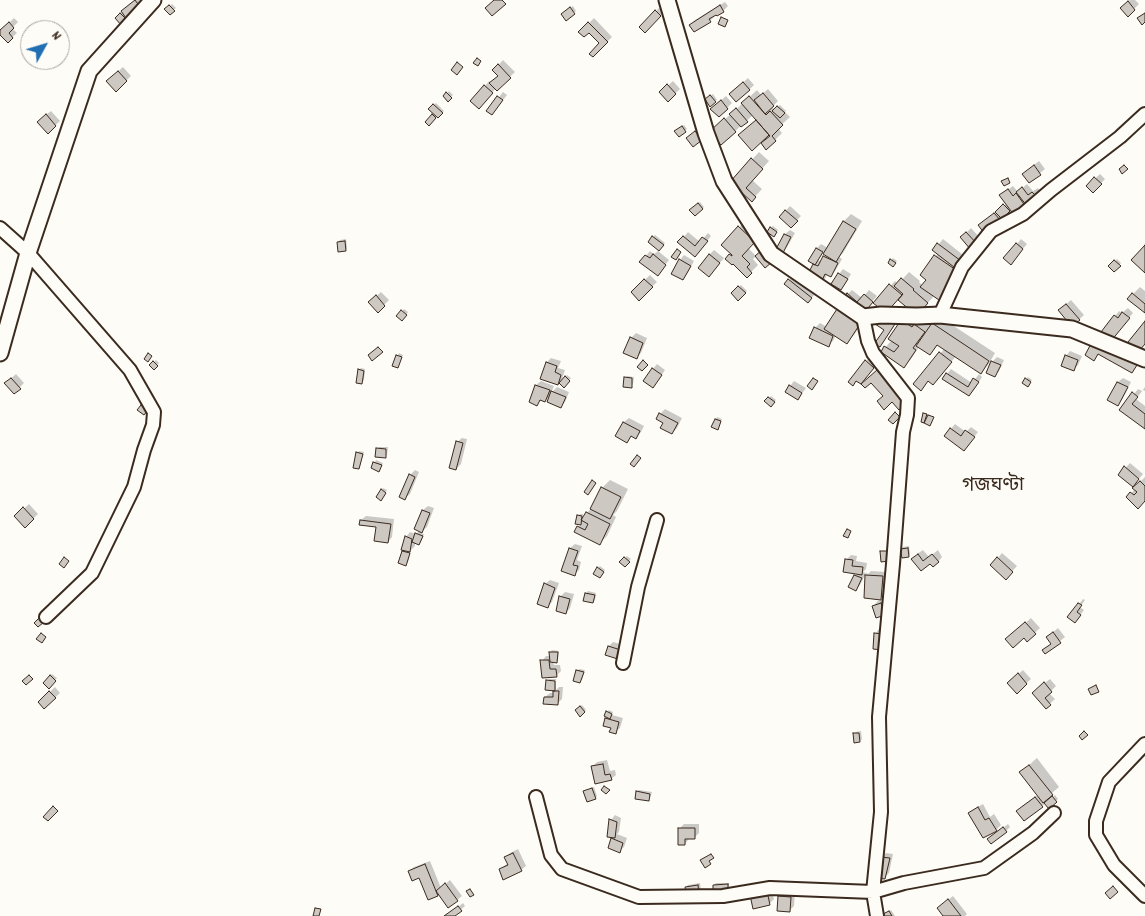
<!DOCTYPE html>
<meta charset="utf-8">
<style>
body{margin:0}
#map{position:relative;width:1145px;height:916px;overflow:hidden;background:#fdfcf7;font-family:Dekko,sans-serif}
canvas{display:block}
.north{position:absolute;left:20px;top:20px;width:50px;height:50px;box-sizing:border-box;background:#fdfcf7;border:1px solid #afa8a0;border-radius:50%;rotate:51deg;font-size:14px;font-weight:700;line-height:20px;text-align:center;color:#3b2a1e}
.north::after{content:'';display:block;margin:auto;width:18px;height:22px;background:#1f6fb2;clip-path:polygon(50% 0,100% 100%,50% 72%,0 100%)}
</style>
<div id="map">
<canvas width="1145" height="916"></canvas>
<div class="north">N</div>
</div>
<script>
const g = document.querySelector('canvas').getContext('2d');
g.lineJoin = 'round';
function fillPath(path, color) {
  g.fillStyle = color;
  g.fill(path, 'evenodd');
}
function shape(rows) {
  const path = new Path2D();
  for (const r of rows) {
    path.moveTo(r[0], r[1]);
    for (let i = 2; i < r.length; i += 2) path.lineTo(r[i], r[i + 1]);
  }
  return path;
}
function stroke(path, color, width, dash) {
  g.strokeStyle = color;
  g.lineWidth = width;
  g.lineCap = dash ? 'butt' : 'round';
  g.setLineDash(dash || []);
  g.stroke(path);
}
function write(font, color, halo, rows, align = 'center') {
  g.font = font + ' Dekko,"Noto Sans Bengali",sans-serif';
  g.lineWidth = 4.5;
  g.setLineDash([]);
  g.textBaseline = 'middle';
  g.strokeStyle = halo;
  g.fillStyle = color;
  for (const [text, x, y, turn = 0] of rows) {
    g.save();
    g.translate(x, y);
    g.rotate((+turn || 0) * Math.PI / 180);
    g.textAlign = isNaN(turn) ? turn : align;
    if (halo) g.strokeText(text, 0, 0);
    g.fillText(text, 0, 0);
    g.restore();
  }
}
fillPath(shape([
 [135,0,143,0,144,1,126,16,128,17,121,23,116,18,127,6],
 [1130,0,1135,0,1139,4,1128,15,1122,8],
 [725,2,728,6,723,11,714,15,715,16,710,21,694,31,690,25,695,20],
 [172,4,176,8,170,13,166,9],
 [573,6,576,11,566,19,564,12],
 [660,7,665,11,645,32,640,27],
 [14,18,18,22,12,28,17,33,8,41,0,32],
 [594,18,612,37,593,56,601,43,589,31,580,32],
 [503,60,515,72,497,89,496,88,484,103,485,86,489,81,491,83,499,76,494,70],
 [123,67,131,76,116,90,113,76],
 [748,78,754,85,737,101,735,90],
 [673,81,680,89,668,100,661,92],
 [768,89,778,101,772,107,774,109,780,105,786,111,785,112,790,117,778,128,782,133,767,148,761,141,757,119,753,115,721,144,715,127,730,115,757,90,761,95],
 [449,91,453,95,448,100,444,96],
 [503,92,507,95,492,114,488,111],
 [713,94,717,100,715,101,708,97],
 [726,96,732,103,719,116,712,109],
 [436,103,444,111,438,117,437,116,429,124,426,122,434,113,430,109],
 [51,111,60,121,48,132,43,117],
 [684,125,687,129,679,135,678,129],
 [759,152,769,161,752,180,762,189,752,200,731,182],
 [1039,161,1045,169,1030,181,1029,169],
 [1100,174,1105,179,1093,192,1087,186],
 [1027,184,1033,191,1038,188,1041,193,1027,205,1010,208,1000,220,984,221,1000,210,1007,203,1006,191,1013,186,1018,192],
 [700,202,704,207,695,215,691,210],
 [790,206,801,216,791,226,780,217],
 [851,214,862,221,843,253,839,257,842,259,835,271,831,276,827,274,825,279,820,283,808,277,815,263,810,260,817,248,821,244,828,248,844,221],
 [823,252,826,254,822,262,818,260],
 [746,220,761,234,748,248,756,256,753,259,758,265,747,276,733,263,727,259,732,253,723,245],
 [773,226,778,230,776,233,771,228],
 [971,228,981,239,971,249,961,238],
 [790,230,795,233,787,247,782,252,778,249,785,234],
 [688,232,700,242,708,233,711,236,700,250,684,237],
 [655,235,665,243,659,249,653,237],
 [346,239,347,248,346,250,338,242,340,240],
 [943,239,968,259,965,264,946,292,939,299,934,296,917,315,900,300,906,293,904,291,886,311,899,319,884,341,880,346,876,343,886,329,877,323,886,312,875,302,895,281,898,284,909,272,920,281,919,282,923,286,928,280,922,275,938,253,934,250],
 [1021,239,1027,244,1015,258,1017,244],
 [714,250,724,258,713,271,709,255],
 [650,251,654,254,658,251,669,260,662,269,646,256],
 [684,255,694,261,687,274,682,279,680,260],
 [893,258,897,261,895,264,889,263],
 [1117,259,1121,263,1114,270,1110,266],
 [843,269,851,274,845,284,834,294,826,287,831,282,833,283,839,274],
 [650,275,657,282,639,299,632,292],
 [793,276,816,293,808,302,789,280],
 [741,285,747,291,738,299,732,293],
 [1140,287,1145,291,1145,312,1133,294],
 [852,290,862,298,869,290,877,296,863,312,848,294],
 [381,292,389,300,378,311,370,302],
 [1071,300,1084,315,1073,325,1064,306],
 [845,303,866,317,854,335,847,342,836,335,833,341,828,345,815,328,820,323,827,327,838,310],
 [1128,308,1133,313,1111,339,1139,364,1132,371,1100,353,1094,359,1106,337,1102,332,1119,311,1122,313],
 [404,309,408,312,404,318,398,316],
 [940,317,995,353,988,365,980,372,956,356,940,376,929,380,921,389,915,384,945,348,938,344,930,354,919,347,911,359,904,366,882,351,892,340,902,321,922,318,932,325],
 [636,333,647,338,641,353,637,357,631,338],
 [1070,351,1082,356,1078,365,1074,369,1066,356],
 [399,353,403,355,398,367,393,365],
 [870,357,878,363,865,378,866,361],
 [997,357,1004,360,999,371,995,375,988,372,993,361],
 [551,358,561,361,558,368,565,370,561,382,567,375,571,378,564,386,559,382,557,384,547,362],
 [156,360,159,363,154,368,151,365],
 [657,364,665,370,657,382,644,380],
 [361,368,365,369,364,380,362,382,359,370],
 [951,369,972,383,979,374,982,377,974,390,969,395,947,374],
 [16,374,24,383,14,393,6,383],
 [627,376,634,377,633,384,631,386,625,378],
 [1028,377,1032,380,1028,385,1024,382],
 [1123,378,1131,382,1122,400,1117,404,1109,400,1118,382],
 [541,381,554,386,551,393,557,387,569,392,565,402,561,406,551,395,545,401,542,399,537,404,530,401,536,385],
 [794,381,806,388,798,399,790,386],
 [1145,387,1145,391,1143,390,1136,399,1145,406,1145,428,1121,410,1138,389,1142,391],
 [771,396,776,400,771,405,766,401],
 [665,409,682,418,677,428,672,433,665,422,658,419,660,414],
 [717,417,722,419,718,428,716,419],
 [629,418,644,426,641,432,636,437,633,435,627,441,617,435,624,422],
 [955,424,966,432,971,427,978,432,964,450,951,429],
 [462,438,467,439,461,464,456,469,457,442],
 [379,447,388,447,387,455,385,456,377,449],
 [359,451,364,452,360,466,359,468,358,453],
 [376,460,383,463,379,470,372,468],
 [1130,463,1143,474,1137,481,1120,474],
 [415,470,419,472,410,494,405,498,410,475],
 [1145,477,1145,500,1128,497,1135,489,1134,488],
 [610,480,628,489,617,511,613,515,616,517,607,536,600,543,578,527,582,524,577,523,578,516,580,514,583,514,582,520,587,513,593,506,602,488],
 [383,488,387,490,383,497,382,490],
 [29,504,38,514,25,526,16,516],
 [428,506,434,508,427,527,420,533,424,534,421,542,419,544,415,542,415,546,410,551,411,551,408,562,406,564,403,551,405,550,406,537,410,532,416,534,420,530,415,529,423,510],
 [366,516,394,519,392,537,388,542,377,526,361,520],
 [575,544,582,546,577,560,581,562,579,570,574,574,563,570,570,548],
 [909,546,910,554,909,556,902,549,903,547],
 [923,550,929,557,938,550,942,557,938,562,930,562,921,569,917,554],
 [1002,553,1017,566,1006,578,998,558],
 [851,555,857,556,856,561,867,563,866,569,863,572,866,573,860,585,856,590,855,576,858,573,846,560],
 [627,556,631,559,625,565,621,562],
 [600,566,605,570,602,575,598,568],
 [871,571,887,572,885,594,881,598,865,597,866,573,868,574],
 [550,580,559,583,552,602,548,606,545,584],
 [588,591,596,593,595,600,593,602,586,593],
 [565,592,574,594,570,608,566,613,560,597],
 [885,599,884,614,873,606,878,601],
 [1083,599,1085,600,1080,607,1084,610,1079,617,1069,617],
 [1031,618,1040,628,1027,640,1024,636,1012,635],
 [1058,628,1065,637,1045,653,1052,643,1052,633],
 [879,629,887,630,886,644,875,634],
 [613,642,628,646,625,654,609,646],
 [552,650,559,651,558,660,556,662,553,662,554,665,560,665,561,671,556,676,542,661,546,656,551,656,550,652],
 [579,669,585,670,582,680,580,681,577,671],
 [1023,670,1031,679,1017,692,1013,679],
 [52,674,57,678,49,687,44,683],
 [549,679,556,679,556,690,547,689,547,681],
 [1050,679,1056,686,1049,693,1055,699,1046,707,1038,688],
 [55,687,60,693,44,708,39,702],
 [559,687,563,687,562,699,558,703,545,697,550,693,554,693,555,691],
 [582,705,586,710,580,715,576,711],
 [609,710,613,712,612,715,623,718,620,728,615,732,606,719,608,717,607,712],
 [861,731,862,739,860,741,854,734,856,732],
 [1037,758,1059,787,1045,799,1047,802,1055,795,1058,799,1049,807,1046,803,1024,820,1022,806,1038,795,1021,772],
 [607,760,610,771,615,770,616,775,611,779,596,783,593,766,597,762],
 [594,787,597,796,595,798,585,791],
 [639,790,652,792,650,798,648,800,637,791],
 [983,804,990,817,994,814,1001,825,996,830,970,813,974,809],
 [615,815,621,818,619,832,617,834,627,838,624,847,619,851,612,839,614,837,609,836,611,820],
 [684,824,699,824,699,833,694,838,689,838,689,839,685,844,680,828],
 [1008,824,1010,827,1006,831,994,835],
 [518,849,526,866,521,870,500,870,505,865,509,863,506,857,510,853],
 [886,853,893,854,889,873,885,877,881,857],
 [430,861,441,888,450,880,462,896,457,900,439,893,437,895,420,876,409,871,414,867],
 [700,883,701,890,699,892,686,887,688,885],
 [716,883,729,883,729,888,727,890,714,885],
 [771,888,774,899,769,904,754,907],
 [783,892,795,892,794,906,789,911,779,896],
 [953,896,967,914,965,916,944,916,943,904],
 [463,903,465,906,455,915,456,916,446,916],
 [891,910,895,916,885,916,887,913]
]), '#0003');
const building = shape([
 [135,0,140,7,126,18,121,11,135,0],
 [494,0,502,0,506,4,492,16,485,8,494,0],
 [1128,1,1135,10,1128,17,1120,8,1128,1],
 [169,5,175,11,170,15,164,9,169,5],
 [720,5,724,12,717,16,716,15,709,19,711,22,694,32,689,25,720,5],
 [570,7,575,14,566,21,561,14,570,7],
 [655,10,661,16,645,33,639,27,655,10],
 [120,13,127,20,121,25,115,18,120,13],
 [1145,13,1145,22,1142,25,1137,18,1145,13],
 [721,17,728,20,725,27,718,24,721,17],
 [9,22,14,28,9,33,13,38,8,43,0,35,0,30,9,22],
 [588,22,608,42,593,57,589,54,599,43,589,33,584,37,578,32,588,22],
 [477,58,481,61,478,66,473,63,477,58],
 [457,62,463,67,457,75,451,70,457,62],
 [498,64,511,78,497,91,489,83,498,76,492,70,498,64],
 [118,71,127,81,116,92,106,81,118,71],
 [743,82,750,90,736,102,729,94,743,82],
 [667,84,676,94,668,102,659,92,667,84],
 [484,85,493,93,479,109,470,101,484,85],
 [446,92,452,98,448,102,443,96,446,92],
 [763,93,774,106,765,114,754,100,763,93],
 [710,95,716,102,710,107,705,99,710,95],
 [497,96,503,100,492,115,486,111,497,96],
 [749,96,766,115,770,111,783,125,772,136,776,141,766,150,761,143,770,136,741,103,749,96],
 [721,100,728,109,719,117,710,109,721,100],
 [433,104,443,113,438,118,428,109,433,104],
 [777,106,785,113,780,118,772,111,777,106],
 [736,108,748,122,741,127,729,114,736,108],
 [46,114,56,126,48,134,37,122,46,114],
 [432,114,436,118,429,126,425,122,432,114],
 [724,118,736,132,721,145,709,132,724,118],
 [756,120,769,135,752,151,738,135,756,120],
 [682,126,686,132,679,137,674,131,682,126],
 [695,131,702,140,693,147,686,138,695,131],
 [751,158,763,169,746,188,756,197,752,202,730,182,751,158],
 [1034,165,1041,175,1029,183,1022,174,1034,165],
 [1124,165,1128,169,1122,174,1119,169,1124,165],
 [1094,177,1102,184,1093,193,1086,186,1094,177],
 [1008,178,1010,183,1004,186,1001,181,1008,178],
 [1022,187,1028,195,1032,192,1038,198,1027,206,1016,192,1022,187],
 [1008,189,1013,196,1016,193,1026,207,1014,215,999,195,1008,189],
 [698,203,703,209,695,216,689,210,698,203],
 [1003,204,1010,211,1002,219,995,212,1003,204],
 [785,210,798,221,791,228,779,217,785,210],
 [994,213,1001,221,984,233,978,225,994,213],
 [843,221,856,229,836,262,823,254,843,221],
 [738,226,755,242,742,256,750,264,747,267,752,273,747,278,733,264,732,265,725,259,729,254,732,256,732,255,721,245,738,226],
 [770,227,777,232,774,237,767,232,770,227],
 [966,232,978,245,971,250,960,237,966,232],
 [784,234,791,237,783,253,776,249,784,234],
 [652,236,664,245,659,251,648,242,652,236],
 [683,236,695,246,702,237,708,241,695,257,677,242,683,236],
 [345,241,346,251,338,252,337,242,345,241],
 [937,243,965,264,959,271,932,250,937,243],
 [1016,243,1023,249,1011,265,1003,258,1016,243],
 [1145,245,1145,273,1131,260,1145,245],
 [816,248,823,252,815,265,808,261,816,248],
 [677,249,681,252,676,260,671,257,677,249],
 [762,250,772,262,765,268,755,256,762,250],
 [653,254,666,265,658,276,639,262,645,255,650,258,653,254],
 [709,254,720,263,709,277,698,268,709,254],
 [934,255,959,272,939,300,920,287,926,280,920,275,934,255],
 [823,256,838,263,831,277,825,274,820,285,806,278,813,264,818,266,823,256],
 [679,259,691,266,683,280,671,274,679,259],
 [890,259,896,263,893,267,888,263,890,259],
 [1114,260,1121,266,1114,272,1108,266,1114,260],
 [838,273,848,279,841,290,831,284,838,273],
 [901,278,914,289,913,290,928,303,917,316,898,300,903,294,894,286,901,278],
 [644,279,653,287,639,301,631,292,644,279],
 [788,279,812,298,808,303,784,284,788,279],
 [889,284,902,295,886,313,873,303,889,284],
 [738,286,746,293,738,301,731,293,738,286],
 [847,293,857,302,864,294,873,302,864,313,844,297,847,293],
 [1132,293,1145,304,1145,313,1127,299,1132,293],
 [376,295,385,306,378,313,368,302,376,295],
 [1066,304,1080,320,1072,327,1058,310,1066,304],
 [837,309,860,324,847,344,824,329,837,309],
 [401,310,407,315,402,321,396,316,401,310],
 [1122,312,1130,318,1111,341,1101,332,1114,315,1118,318,1122,312],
 [881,315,895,324,880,347,874,344,884,330,875,324,881,315],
 [901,320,912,327,914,324,925,332,913,348,916,350,904,368,881,352,884,346,894,352,899,346,888,339,901,320],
 [1145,321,1145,344,1139,351,1128,342,1145,321],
 [932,323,989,361,981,374,937,345,930,355,916,346,932,323],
 [814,327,833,336,829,347,809,338,814,327],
 [630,337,643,343,637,359,623,353,630,337],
 [1093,340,1137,365,1132,373,1098,354,1094,361,1085,355,1093,340],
 [378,347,383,352,372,361,368,355,378,347],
 [939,352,952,362,933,385,928,381,921,391,913,384,939,352],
 [148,353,152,356,148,362,144,359,148,353],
 [396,355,402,357,398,368,392,366,396,355],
 [1065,355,1078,360,1074,371,1061,366,1065,355],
 [643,360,648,365,642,371,637,367,643,360],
 [865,360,874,368,861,384,856,381,853,386,848,382,865,360],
 [153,361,158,366,154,370,149,365,153,361],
 [991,361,1001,365,995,377,986,373,991,361],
 [546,362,557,366,555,372,561,375,558,385,540,379,546,362],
 [652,368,662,375,653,388,643,381,652,368],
 [358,369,364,371,362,384,356,383,358,369],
 [877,370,906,404,899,410,892,402,884,410,877,401,883,396,871,383,865,388,861,384,877,370],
 [946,373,968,387,973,378,979,382,969,396,942,379,946,373],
 [565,376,570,381,564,388,559,383,565,376],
 [624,377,632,378,632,388,623,387,624,377],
 [11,378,21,389,14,394,4,383,11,378],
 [813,378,818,381,812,390,807,386,813,378],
 [1025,378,1031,382,1028,387,1022,383,1025,378],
 [1117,382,1128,387,1118,406,1107,400,1117,382],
 [535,385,550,390,545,402,540,400,537,406,529,402,535,385],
 [789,385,802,393,798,400,785,392,789,385],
 [551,391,566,397,561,408,547,402,551,391],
 [1132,392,1138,397,1132,404,1145,414,1145,429,1119,410,1132,392],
 [768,397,775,402,771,407,764,401,768,397],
 [141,405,148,410,144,415,137,410,141,405],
 [895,412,900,417,893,424,888,420,895,412],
 [659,413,678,423,672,434,660,428,663,423,656,419,659,413],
 [923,413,927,414,924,423,921,422,923,413],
 [928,415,934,417,930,426,924,423,928,415],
 [715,419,721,421,718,430,711,427,715,419],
 [623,422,640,431,636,439,631,436,627,443,615,436,623,422],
 [950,428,961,436,965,430,975,437,964,451,944,436,950,428],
 [456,441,463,443,456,470,449,468,456,441],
 [376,448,386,449,386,458,375,457,376,448],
 [356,452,363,454,359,469,353,468,356,452],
 [637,455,641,458,634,467,630,464,637,455],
 [373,462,382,465,379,472,371,468,373,462],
 [1124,466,1139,479,1133,487,1118,475,1124,466],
 [409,474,415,477,405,500,399,497,409,474],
 [592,480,596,483,588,495,584,492,592,480],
 [1140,481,1145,486,1145,501,1138,509,1126,497,1130,492,1134,495,1137,492,1132,488,1140,481],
 [601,487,621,497,610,519,590,509,601,487],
 [381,489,386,493,381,501,376,497,381,489],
 [23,507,34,519,25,528,14,516,23,507],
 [422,510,430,513,422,533,414,529,422,510],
 [586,512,610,524,600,545,574,532,577,526,585,530,588,524,581,520,586,512],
 [577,515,582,516,581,525,575,524,577,515],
 [360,520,391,524,388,543,374,541,376,527,359,525,360,520],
 [847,529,851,531,848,538,843,536,847,529],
 [415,533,423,536,419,545,412,542,415,533],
 [405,536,412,539,410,552,401,550,405,536],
 [569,548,578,551,573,565,578,566,575,576,561,571,569,548],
 [908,548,909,557,902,558,900,549,908,548],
 [402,551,410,553,406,566,398,563,402,551],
 [880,551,888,551,889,561,881,562,880,551],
 [918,554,923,561,932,554,939,562,933,567,930,564,921,571,911,559,918,554],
 [64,557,69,561,64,568,59,564,64,557],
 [624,557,630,562,625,567,619,562,624,557],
 [997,557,1013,572,1006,580,990,565,997,557],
 [845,559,853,560,852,566,863,567,862,575,843,572,845,559],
 [597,567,604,572,600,578,593,574,597,567],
 [854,575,862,578,856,591,848,587,854,575],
 [865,575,883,576,881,600,864,598,865,575],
 [544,583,555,588,548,608,537,604,544,583],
 [585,593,595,595,593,603,583,601,585,593],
 [559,596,570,599,566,614,556,611,559,596],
 [881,603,885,615,876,618,872,606,881,603],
 [1078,603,1082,605,1077,612,1081,615,1075,623,1067,617,1078,603],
 [40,617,44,622,38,627,34,623,40,617],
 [1025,622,1036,634,1027,642,1024,638,1013,648,1005,639,1025,622],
 [1053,632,1061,643,1045,654,1042,650,1051,644,1046,637,1053,632],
 [41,633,46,637,42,643,36,639,41,633],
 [874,633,883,634,882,650,873,649,874,633],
 [608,646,624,651,621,660,605,655,608,646],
 [549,652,558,652,557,663,550,662,549,652],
 [540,660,549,660,550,669,556,669,557,677,542,678,540,660],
 [576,670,584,672,580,683,573,681,576,670],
 [1018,673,1027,684,1017,694,1007,683,1018,673],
 [29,675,33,679,26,685,22,681,29,675],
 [50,675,56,681,49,689,43,683,50,675],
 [546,680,555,681,555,691,545,690,546,680],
 [1044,682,1052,692,1045,698,1051,705,1046,709,1032,693,1044,682],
 [1096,685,1099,692,1091,695,1088,689,1096,685],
 [49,691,56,698,44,709,38,702,49,691],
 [553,691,559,691,558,705,543,704,544,697,553,697,553,691],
 [580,706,585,712,580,717,575,710,580,706],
 [606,711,612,714,610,719,604,716,606,711],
 [605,718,619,722,616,734,609,732,611,728,603,726,605,718],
 [1084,731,1088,735,1082,740,1079,736,1084,731],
 [853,733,859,733,860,742,854,743,853,733],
 [603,764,605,775,610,774,612,780,595,784,591,766,603,764],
 [1029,765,1053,795,1043,803,1019,772,1029,765],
 [604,786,610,790,606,794,601,790,604,786],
 [592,788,596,799,587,802,583,791,592,788],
 [636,791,650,794,649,801,635,799,636,791],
 [1052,796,1057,802,1049,809,1044,803,1052,796],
 [1035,797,1043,807,1024,821,1016,811,1035,797],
 [53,806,58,811,48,821,43,817,53,806],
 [978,807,985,820,989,818,997,831,983,838,968,813,978,807],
 [609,819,617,822,615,838,607,837,609,819],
 [1003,827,1007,832,991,844,987,839,1003,827],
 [678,828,695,828,695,839,685,839,685,845,678,845,678,828],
 [611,838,623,843,620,853,608,848,611,838],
 [513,853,522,871,503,880,499,869,508,865,504,857,513,853],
 [711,854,714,858,709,861,711,864,705,868,700,860,711,854],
 [880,857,890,858,885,879,877,878,880,857],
 [425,864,438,896,428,900,419,878,412,881,408,871,425,864],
 [445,883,458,901,448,908,436,891,445,883],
 [728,884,728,892,713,892,713,885,728,884],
 [698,885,699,893,686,895,685,887,698,885],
 [1113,886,1118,892,1110,899,1105,893,1113,886],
 [470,889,474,895,470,897,466,891,470,889],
 [767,891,770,905,753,909,750,895,767,891],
 [778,896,791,897,790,912,777,911,778,896],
 [948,899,961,916,943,916,937,908,948,899],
 [458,906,462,911,455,916,444,916,458,906],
 [315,908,321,909,319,916,313,916,315,908],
 [889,911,892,916,884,916,883,914,889,911]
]);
fillPath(building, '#cdc8c2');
stroke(building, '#3b2a1e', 1);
const minor = shape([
 [0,228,28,253,130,370,154,412,153,425,144,450,134,487,92,573,46,617],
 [940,315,962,267,991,231,1023,214,1051,190,1120,137,1145,114],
 [863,317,868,341,873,353,908,398,907,415,903,432,893,564,879,717,881,812,873,892,877,916],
 [623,663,638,587,657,520],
 [1145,744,1109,782,1096,821,1096,835,1114,865,1145,896],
 [536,797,551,855,562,869,639,897,723,896,770,888,873,892,904,883,984,868,1033,833,1054,813]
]);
const tertiary = shape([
 [667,0,706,133,724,181,771,254,863,317,881,315,917,316,940,315,1072,329,1145,359],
 [0,353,28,253,89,71,153,0]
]);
stroke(minor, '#3b2a1e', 16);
stroke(tertiary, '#3b2a1e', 19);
stroke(minor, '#fdfcf7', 12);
stroke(tertiary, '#fdfcf7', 15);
write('19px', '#3b2a1e', '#fdfcf7', [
 ["গজঘণ্টা",993,487]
]);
</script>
